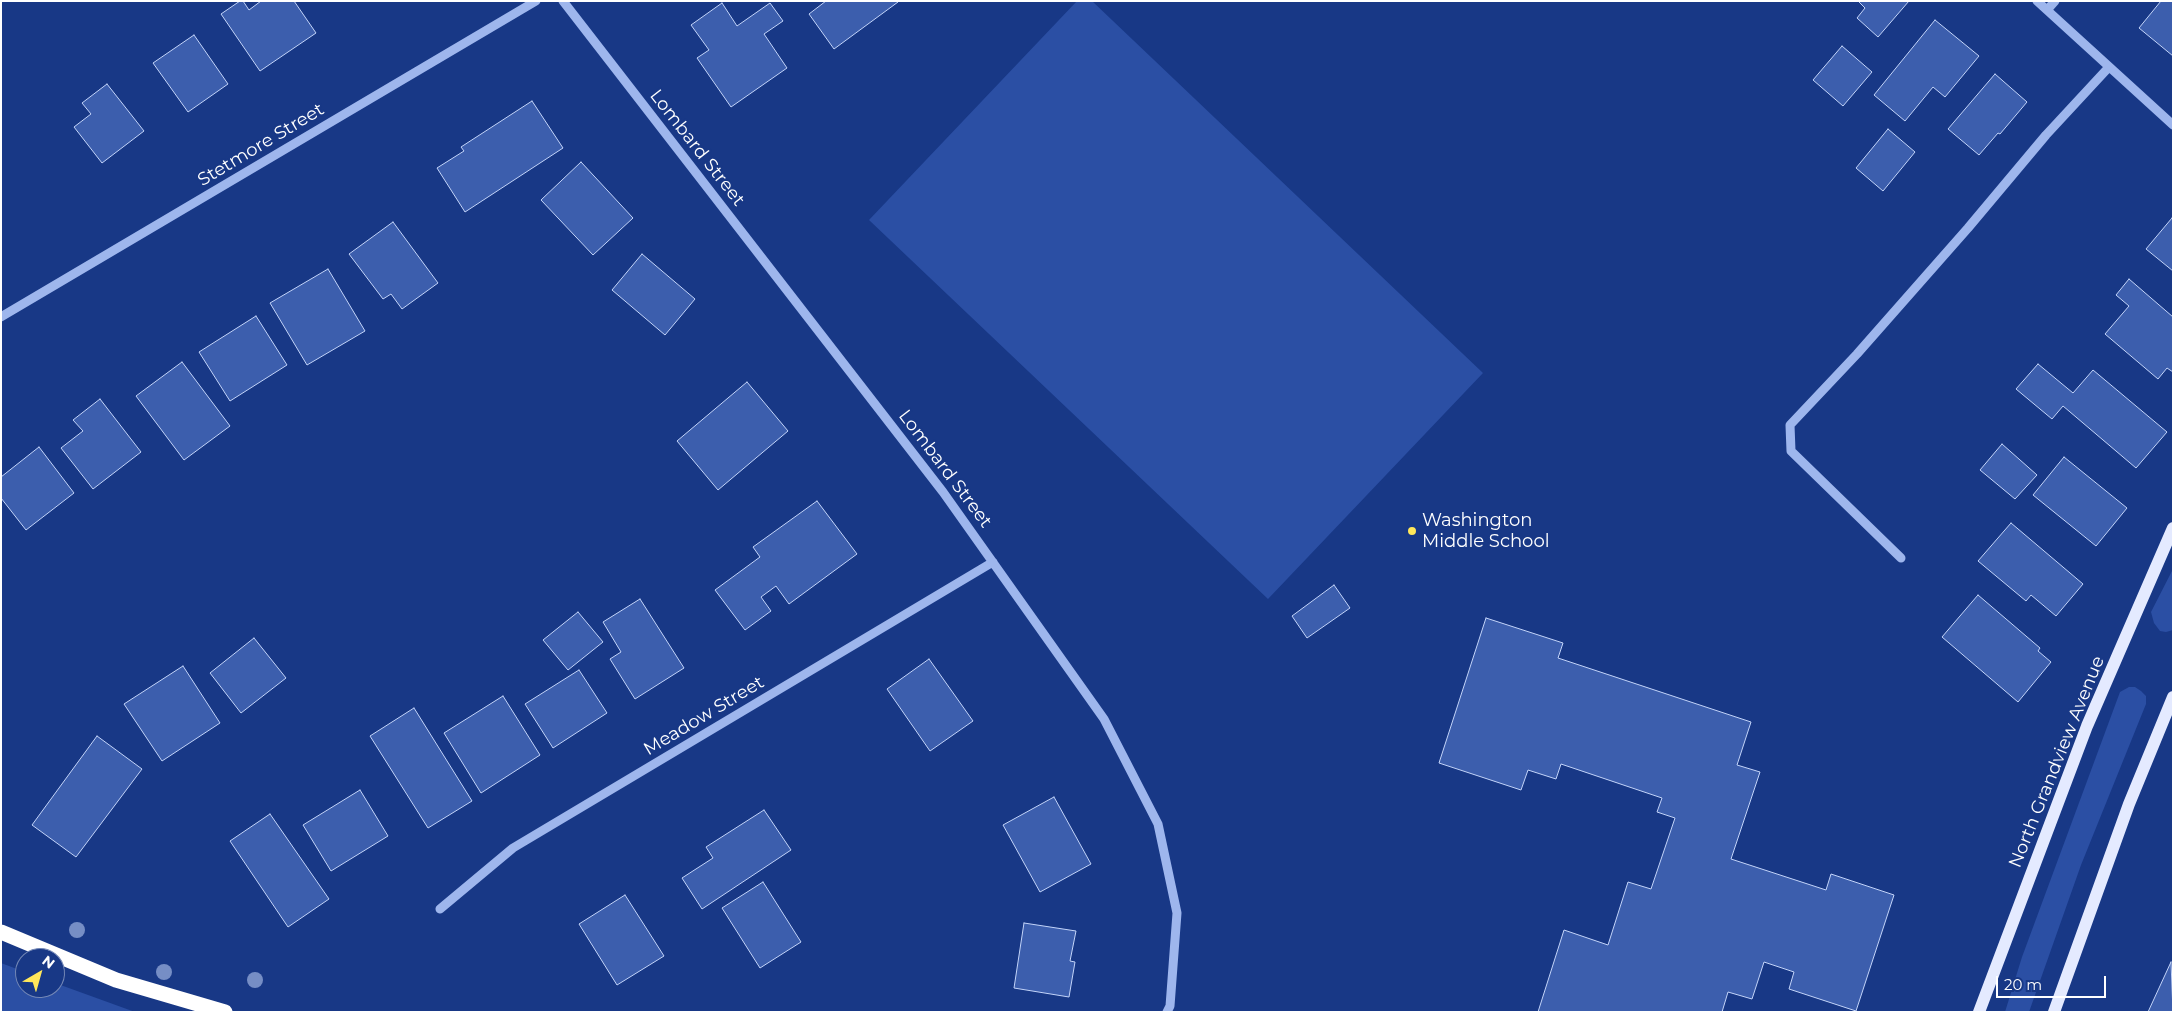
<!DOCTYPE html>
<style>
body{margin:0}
#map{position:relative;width:2174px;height:1013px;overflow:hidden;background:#183886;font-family:Montserrat,sans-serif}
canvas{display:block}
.frame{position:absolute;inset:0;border:2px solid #fff;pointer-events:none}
.north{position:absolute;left:15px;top:948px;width:50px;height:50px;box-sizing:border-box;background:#183886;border:1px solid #7488b6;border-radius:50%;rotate:38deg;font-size:14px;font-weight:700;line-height:20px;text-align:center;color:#fff}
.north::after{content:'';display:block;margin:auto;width:18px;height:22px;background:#ffe75a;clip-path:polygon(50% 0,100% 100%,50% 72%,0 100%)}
.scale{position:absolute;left:1996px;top:976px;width:110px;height:22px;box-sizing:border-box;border:2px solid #fff;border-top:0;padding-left:6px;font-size:15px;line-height:18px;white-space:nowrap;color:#fff;-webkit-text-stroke:4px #183886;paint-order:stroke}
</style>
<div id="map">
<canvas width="2174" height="1013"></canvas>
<div class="frame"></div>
<div class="north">N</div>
<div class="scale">20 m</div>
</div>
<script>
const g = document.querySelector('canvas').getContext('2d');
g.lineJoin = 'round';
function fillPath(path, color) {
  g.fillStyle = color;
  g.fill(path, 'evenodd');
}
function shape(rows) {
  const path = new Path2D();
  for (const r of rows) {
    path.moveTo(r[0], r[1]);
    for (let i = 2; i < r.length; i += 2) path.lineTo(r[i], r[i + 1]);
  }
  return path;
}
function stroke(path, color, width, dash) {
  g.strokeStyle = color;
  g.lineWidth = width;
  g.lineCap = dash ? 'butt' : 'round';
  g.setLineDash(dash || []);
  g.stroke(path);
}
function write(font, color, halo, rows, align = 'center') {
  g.font = font + ' Montserrat,sans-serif';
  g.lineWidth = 4;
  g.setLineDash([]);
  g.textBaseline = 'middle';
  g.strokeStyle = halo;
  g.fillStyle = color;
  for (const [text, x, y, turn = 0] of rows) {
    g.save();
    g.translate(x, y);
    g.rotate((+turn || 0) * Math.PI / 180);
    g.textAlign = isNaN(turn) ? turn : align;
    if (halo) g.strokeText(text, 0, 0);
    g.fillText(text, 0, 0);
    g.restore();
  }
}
fillPath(shape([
 [1077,1,1092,1,1483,373,1268,599,869,220],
 [2173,569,2173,630,2166,632,2160,631,2154,623,2151,612],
 [2129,687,2135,687,2141,691,2146,696,2146,704,2081,865,2029,1012,2005,1012,2022,957,2120,692],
 [1,963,25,972,25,988,55,988,55,983,135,1012,1,1012]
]), '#2b4fa4');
const building = shape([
 [240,1,243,1,249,10,261,1,294,1,316,33,260,71,221,14,240,1],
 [826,1,897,1,898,2,834,49,809,14,826,1],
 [1858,1,1909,1,1878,37,1857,18,1865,8,1858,1],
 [2161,1,2173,1,2173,56,2139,28,2161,1],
 [722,3,737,26,770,3,783,21,764,34,787,68,731,107,697,58,709,50,691,25,722,3],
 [1935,20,1979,56,1945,97,1933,87,1905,121,1874,95,1935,20],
 [194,35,228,84,188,112,153,63,194,35],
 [1842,46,1872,72,1843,106,1813,80,1842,46],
 [1995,74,2027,102,2000,134,1998,133,1979,155,1948,129,1995,74],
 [107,84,144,131,102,163,74,127,91,114,82,103,107,84],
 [532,101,563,148,465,212,437,168,464,151,461,147,532,101],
 [1888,129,1915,152,1883,191,1856,168,1888,129],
 [581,162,633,218,593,255,541,200,581,162],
 [2172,218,2173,219,2173,271,2146,249,2172,218],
 [393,222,438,283,402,309,391,294,383,299,349,254,393,222],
 [642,254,695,299,665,335,612,290,642,254],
 [328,269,365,331,307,365,270,303,328,269],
 [2129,279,2173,317,2173,372,2167,368,2158,379,2105,334,2129,306,2116,295,2129,279],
 [256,316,287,365,230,401,199,352,256,316],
 [182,362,230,426,184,460,136,396,182,362],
 [2038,364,2073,393,2093,370,2167,432,2136,468,2063,406,2052,419,2016,389,2038,364],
 [747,382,788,431,718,490,677,441,747,382],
 [100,399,141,452,93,489,61,448,83,431,73,420,100,399],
 [2002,444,2037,475,2015,499,1980,470,2002,444],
 [39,447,74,493,26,530,1,498,1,477,39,447],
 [2064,457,2127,508,2096,546,2033,495,2064,457],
 [817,501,857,554,789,604,776,586,761,597,771,611,745,630,715,590,760,557,753,547,817,501],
 [2011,523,2083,584,2056,616,2031,595,2026,601,1978,561,2011,523],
 [1334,585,1350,608,1307,638,1292,616,1334,585],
 [1978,595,2040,648,2038,651,2051,662,2018,702,1942,637,1978,595],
 [640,599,684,668,635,699,610,659,621,652,603,622,640,599],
 [578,612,603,642,568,670,543,640,578,612],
 [1486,618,1563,643,1558,658,1751,722,1737,765,1760,772,1731,859,1826,890,1831,874,1894,895,1856,1011,1789,989,1794,972,1764,962,1752,999,1728,992,1722,1012,1538,1012,1564,930,1608,945,1628,882,1651,889,1675,818,1657,812,1662,798,1561,764,1556,779,1528,770,1521,790,1439,763,1486,618],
 [254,638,286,678,241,713,210,673,254,638],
 [929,659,973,721,930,751,887,689,929,659],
 [183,666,220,723,162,761,124,704,183,666],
 [579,670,607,713,553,748,525,704,579,670],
 [503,696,540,755,481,793,444,733,503,696],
 [414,708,472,801,428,828,370,736,414,708],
 [97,736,142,769,76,857,32,825,97,736],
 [360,790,388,836,331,871,303,825,360,790],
 [1054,797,1091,864,1040,892,1003,825,1054,797],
 [764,810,791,850,702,909,682,878,713,858,706,847,764,810],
 [270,814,329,899,288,927,230,841,270,814],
 [763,882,801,942,760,968,722,908,763,882],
 [625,895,664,956,617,985,579,924,625,895],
 [1024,923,1076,931,1070,961,1075,962,1069,997,1014,988,1024,923],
 [2171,962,2173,1012,2148,1012,2171,962]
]);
fillPath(building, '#3c5ead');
stroke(building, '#c3d4f9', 1);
stroke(shape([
 [563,1,943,492,1104,719,1158,824,1177,913,1170,1006,1167,1012],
 [2037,1,2173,125],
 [2047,10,2055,1],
 [1,317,536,1],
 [1901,558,1791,451,1790,425,1857,354,1968,228,2046,135,2109,67],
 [440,909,513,848,993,562]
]), '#9eb6ed', 9);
stroke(shape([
 [1979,1012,2087,726,2173,528],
 [2054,1012,2129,804,2173,697]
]), '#e4eaff', 12);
stroke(shape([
 [1,932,116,980,225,1012]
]), '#fff', 15);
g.fillStyle = '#768ec5';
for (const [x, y] of [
 [77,930],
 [164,972],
 [255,980]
]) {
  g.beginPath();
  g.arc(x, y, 8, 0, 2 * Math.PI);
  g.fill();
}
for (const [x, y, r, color] of [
 [1412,531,5,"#ffe75a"]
]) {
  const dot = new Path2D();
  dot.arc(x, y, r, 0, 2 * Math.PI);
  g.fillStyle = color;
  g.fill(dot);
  stroke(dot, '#183886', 2);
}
write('18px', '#fff', '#183886', [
 ["Stetmore Street",261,145,-31],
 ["Lombard Street",697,148,52],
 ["Lombard Street",945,469,53],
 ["Meadow Street",704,716,-31],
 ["North Grandview Avenue",2057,762,-68]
]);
write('18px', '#fff', '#183886', [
 ["Washington",1422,521],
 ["Middle School",1422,542]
], 'left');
</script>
